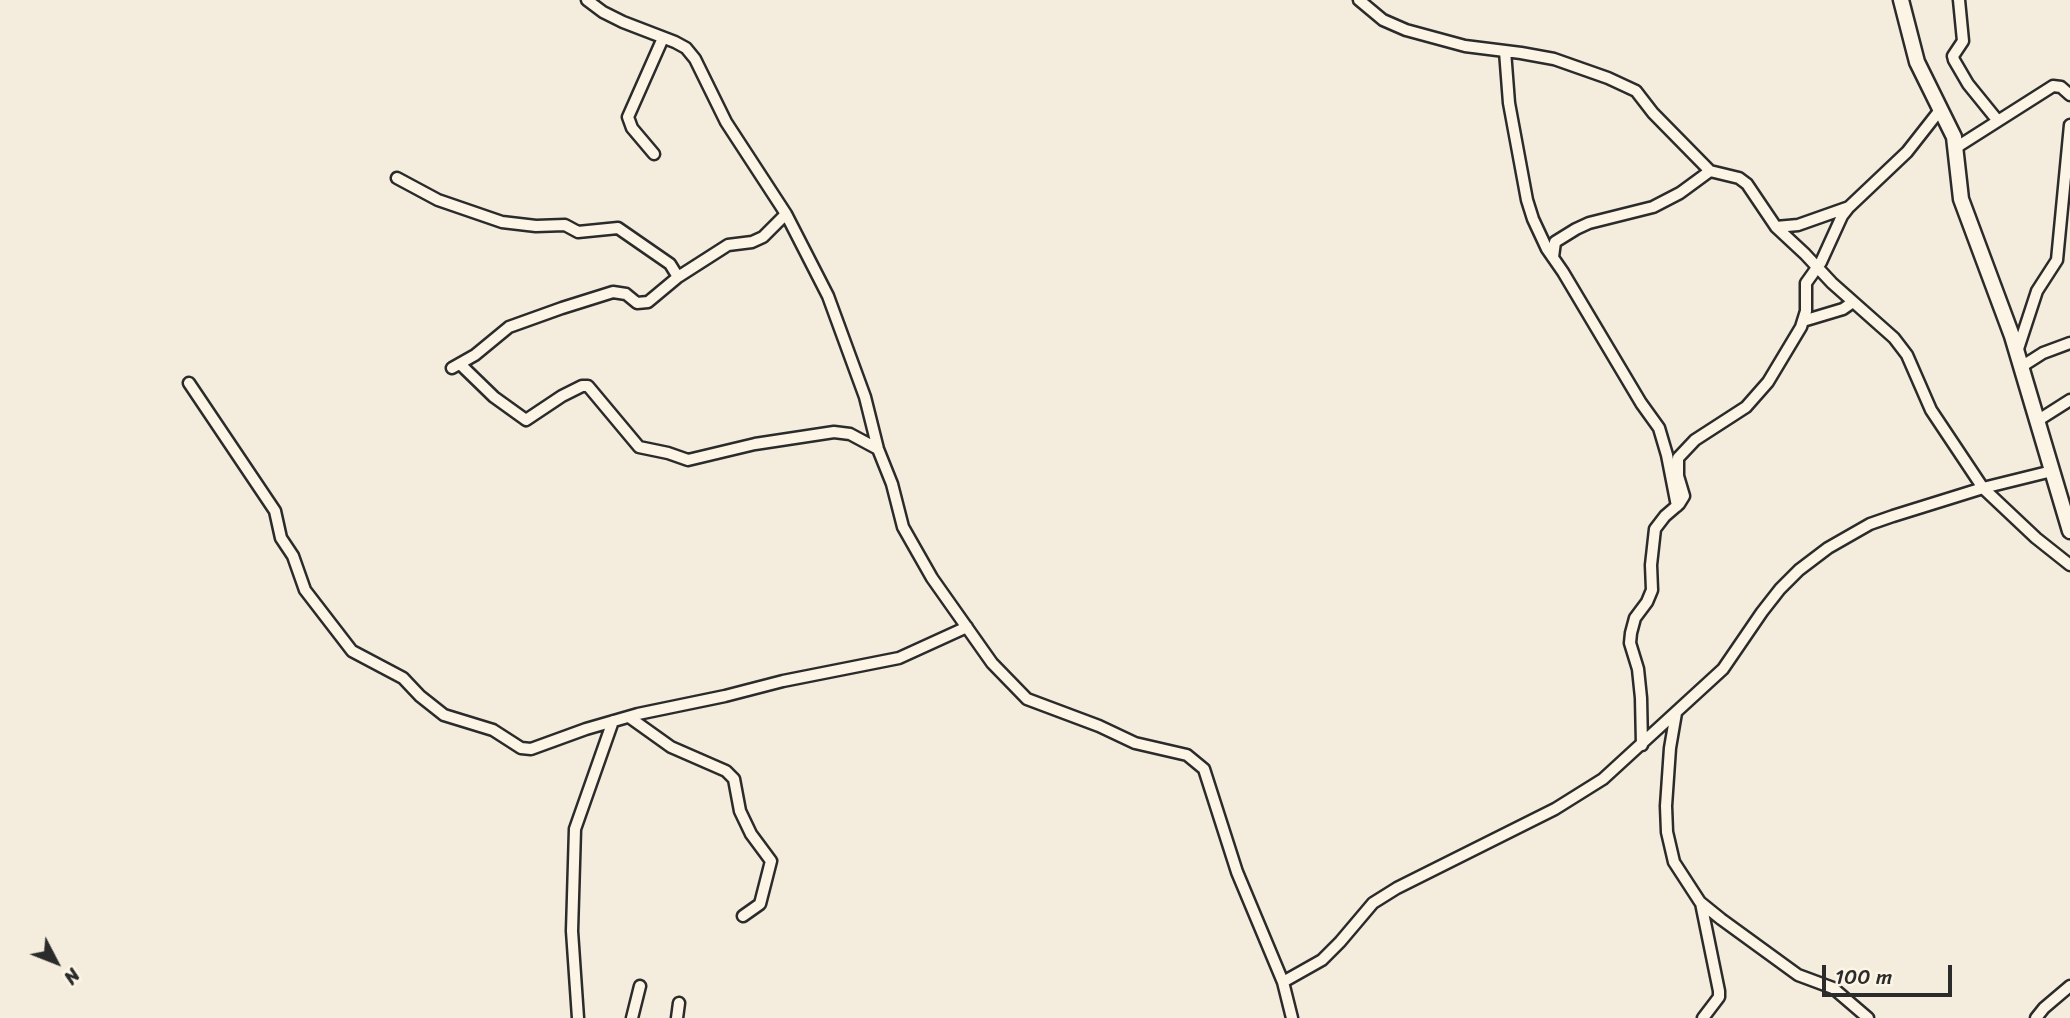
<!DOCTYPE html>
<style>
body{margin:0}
#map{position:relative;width:2070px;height:1018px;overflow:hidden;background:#f4edde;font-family:Sriracha,sans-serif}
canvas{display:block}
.north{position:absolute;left:21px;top:927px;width:70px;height:70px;-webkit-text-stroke:5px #fcf5e5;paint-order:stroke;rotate:132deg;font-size:19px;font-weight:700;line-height:28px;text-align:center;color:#2b2b2b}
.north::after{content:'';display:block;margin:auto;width:24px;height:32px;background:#2b2b2b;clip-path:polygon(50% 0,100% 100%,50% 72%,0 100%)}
.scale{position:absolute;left:1822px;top:965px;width:130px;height:32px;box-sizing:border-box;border:4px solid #2b2b2b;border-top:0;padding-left:9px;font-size:21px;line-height:24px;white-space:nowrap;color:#2b2b2b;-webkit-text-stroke:5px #fcf5e5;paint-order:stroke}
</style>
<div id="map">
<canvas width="2070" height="1018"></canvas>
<div class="north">N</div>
<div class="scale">100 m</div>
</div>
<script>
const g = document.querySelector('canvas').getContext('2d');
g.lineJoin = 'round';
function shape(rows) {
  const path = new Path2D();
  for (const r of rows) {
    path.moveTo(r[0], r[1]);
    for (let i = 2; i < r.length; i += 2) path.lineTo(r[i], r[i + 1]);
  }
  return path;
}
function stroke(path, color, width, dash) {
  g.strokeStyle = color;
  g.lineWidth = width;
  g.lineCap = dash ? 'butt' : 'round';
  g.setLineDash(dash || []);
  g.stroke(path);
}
const street = shape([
 [587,0,603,12,623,22,675,42,686,48,695,59,726,122,786,214,828,296,865,397,878,449,892,484,903,527,932,578,992,663,1027,699,1099,726,1135,743,1187,755,1204,769,1237,872,1283,982,1292,1018],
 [1359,0,1383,20,1406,30,1465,46,1521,53,1554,59,1608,78,1636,91,1653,113,1710,171,1739,178,1747,184,1776,227,1805,254,1832,283,1894,338,1907,355,1931,410,1983,488,2036,538,2070,565],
 [1959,0,1963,41,1953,56,1954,60,1968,84,1998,121],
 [1505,51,1509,103,1527,200,1533,219,1547,249,1563,272,1641,403,1659,428,1667,455,1677,506],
 [1957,147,2053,86,2061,87,2070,95],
 [654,154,632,128,628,117,663,38],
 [397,178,438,200,502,222,536,226,565,225,578,232,618,228,670,264,678,277],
 [1776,227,1798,225,1849,207],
 [1553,257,1555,242,1576,229,1589,223,1653,207,1680,193,1710,171],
 [1803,321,1843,309,1853,302],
 [2017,352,2037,291,2057,260,2070,125],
 [460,364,494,397,526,420,562,396,582,386,588,386,639,447,668,453,688,460,755,444,834,432,850,434,878,449],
 [2021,367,2043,353,2070,343],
 [452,368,475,355,509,327,562,308,613,292,626,294,637,303,648,302,678,277,728,245,752,242,763,237,786,214],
 [189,383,275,511,281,538,293,556,305,590,352,651,403,678,420,696,444,715,493,730,521,748,531,749,586,729,638,714,725,696,783,681,899,658,967,627],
 [2037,421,2070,400],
 [1676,713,1670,748,1666,806,1667,832,1674,862,1700,902,1721,919,1798,975,1833,988,1868,1018],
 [629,717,671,747,726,771,734,779,740,811,751,834,771,861,760,904,743,916],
 [1642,745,1641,698,1638,669,1630,643,1631,633,1635,618,1647,602,1652,590,1651,565,1655,529,1665,516,1679,504,1684,496,1678,476,1678,458,1695,440,1746,407,1768,382,1801,327,1806,311,1806,283,1821,262,1842,216,1849,207,1907,152,1940,110],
 [1701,903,1719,991,1719,997,1703,1018],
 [1283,982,1322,960,1340,942,1373,903,1397,888,1555,809,1603,779,1723,669,1762,612,1780,589,1799,570,1828,548,1870,524,1893,516,1983,488,2052,471],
 [578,1018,572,931,575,829,613,721],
 [632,1018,640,986],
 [677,1018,679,1003],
 [2036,1018,2044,1008,2070,986]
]);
const secondary = shape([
 [1901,0,1917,62,1954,137,1961,199,2012,336,2070,531]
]);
stroke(street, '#2b2b2b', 15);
stroke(secondary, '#2b2b2b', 19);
stroke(street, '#fcf5e5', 10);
stroke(secondary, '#fcf5e5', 14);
</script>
